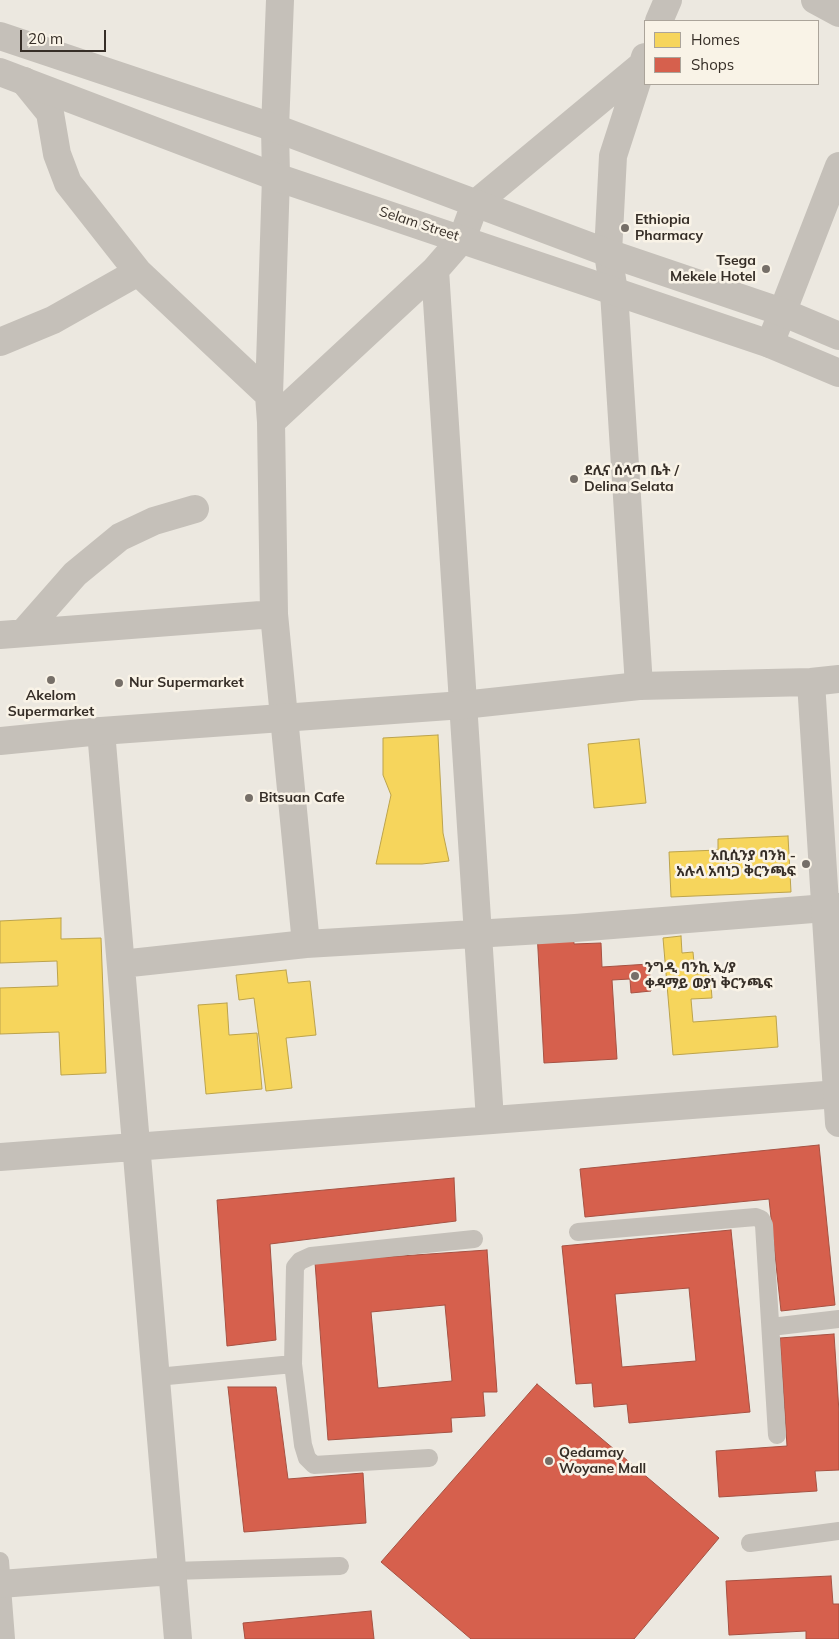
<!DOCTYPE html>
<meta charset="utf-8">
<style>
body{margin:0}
#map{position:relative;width:839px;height:1639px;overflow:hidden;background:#ece8e0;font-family:Mulish,sans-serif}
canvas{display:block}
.legend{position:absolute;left:644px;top:20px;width:175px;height:65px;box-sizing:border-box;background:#f9f3e7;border:1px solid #aba49a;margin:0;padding:6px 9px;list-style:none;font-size:15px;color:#362e27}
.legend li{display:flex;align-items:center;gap:10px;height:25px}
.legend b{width:25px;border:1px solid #aba49a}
.scale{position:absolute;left:20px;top:30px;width:86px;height:22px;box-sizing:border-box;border:2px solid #362e27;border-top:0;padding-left:6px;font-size:15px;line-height:18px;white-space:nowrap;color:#362e27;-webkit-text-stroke:4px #f9f3e7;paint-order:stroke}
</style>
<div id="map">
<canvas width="839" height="1639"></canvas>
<ul class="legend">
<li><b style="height:14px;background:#f6d55c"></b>Homes</li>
<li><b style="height:14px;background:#d6604d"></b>Shops</li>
</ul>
<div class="scale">20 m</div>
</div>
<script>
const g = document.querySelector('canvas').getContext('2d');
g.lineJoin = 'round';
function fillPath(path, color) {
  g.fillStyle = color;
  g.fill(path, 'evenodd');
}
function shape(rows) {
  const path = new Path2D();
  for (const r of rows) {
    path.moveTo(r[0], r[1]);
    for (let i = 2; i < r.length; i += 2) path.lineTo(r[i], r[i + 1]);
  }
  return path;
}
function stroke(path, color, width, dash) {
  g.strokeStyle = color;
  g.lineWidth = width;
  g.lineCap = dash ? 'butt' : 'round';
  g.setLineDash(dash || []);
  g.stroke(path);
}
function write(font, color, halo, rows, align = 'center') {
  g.font = font + ' Mulish,"Noto Sans Ethiopic",sans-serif';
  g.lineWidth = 5;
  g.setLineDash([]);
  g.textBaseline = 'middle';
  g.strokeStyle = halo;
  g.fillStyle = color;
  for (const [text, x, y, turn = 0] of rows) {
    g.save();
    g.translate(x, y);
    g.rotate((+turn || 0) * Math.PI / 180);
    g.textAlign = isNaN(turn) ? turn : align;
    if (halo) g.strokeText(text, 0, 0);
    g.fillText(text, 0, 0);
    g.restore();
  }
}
const homes = shape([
 [438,735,443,833,449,861,422,864,376,864,391,795,383,775,383,738,438,735],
 [639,739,646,803,594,808,588,744,639,739],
 [788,836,791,892,671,897,669,852,718,850,718,839,788,836],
 [61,918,61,939,101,938,106,1073,61,1075,59,1032,0,1034,0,988,58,986,57,961,0,963,0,921,61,918],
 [681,936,682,953,693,952,695,974,710,973,712,998,691,999,693,1022,776,1016,778,1047,673,1055,663,938,681,936],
 [286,970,288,983,310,981,316,1035,286,1038,292,1088,266,1091,254,998,239,1000,236,975,286,970],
 [227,1003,229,1035,257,1033,262,1089,206,1094,198,1005,227,1003]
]);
fillPath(homes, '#f6d55c');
stroke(homes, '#bca34c', 1);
const shops = shape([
 [573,929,574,944,601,943,602,967,649,964,651,991,631,993,630,979,612,980,617,1059,544,1063,537,931,573,929],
 [819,1145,835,1305,781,1311,769,1199,585,1217,580,1169,819,1145],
 [454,1178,456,1221,270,1244,276,1340,227,1346,217,1200,454,1178],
 [731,1230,750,1412,629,1423,627,1404,594,1407,592,1383,576,1384,562,1246,731,1230],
 [689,1288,696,1361,622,1367,615,1294,689,1288],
 [487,1250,497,1392,483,1392,485,1416,451,1418,452,1432,328,1440,315,1262,487,1250],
 [445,1305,452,1381,378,1388,371,1312,445,1305],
 [834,1334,839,1412,839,1470,815,1471,817,1491,719,1497,716,1451,787,1446,780,1338,834,1334],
 [537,1384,719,1538,634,1639,471,1639,381,1562,537,1384],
 [228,1387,276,1387,288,1479,363,1473,366,1523,244,1532,228,1387],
 [831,1576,833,1604,839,1604,839,1639,806,1639,806,1631,729,1635,726,1581,831,1576],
 [371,1611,374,1639,245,1639,243,1623,371,1611]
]);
fillPath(shops, '#d6604d');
stroke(shops, '#a65142', 1);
stroke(shape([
 [578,1232,756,1217,761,1219,764,1225,777,1435],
 [771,1327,839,1319],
 [157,1377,293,1364],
 [429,1458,314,1465,307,1458,303,1445,293,1364,295,1267,300,1261,311,1256,474,1239],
 [750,1543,839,1531],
 [0,1561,6,1639],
 [172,1571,340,1566]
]), '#c5c0b9', 18);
stroke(shape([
 [280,0,275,128,276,177,269,395,271,422,274,614,306,944],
 [815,0,839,13],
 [659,21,668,0],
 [24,81,50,113,57,154,68,183,138,272,269,395],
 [435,270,490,1120],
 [0,342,53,320,138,272],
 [770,344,839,166],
 [271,422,435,270,462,239,475,204,641,66],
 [24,632,75,574,120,537,154,521,195,509],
 [0,635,274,614],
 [639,686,614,292,608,253,613,156,645,57],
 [101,731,178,1639],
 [121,964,306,944,575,928,839,907],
 [0,1157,839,1094],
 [0,1584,172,1571]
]), '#c5c0b9', 28);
stroke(shape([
 [0,36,275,128,608,253,782,312,839,336],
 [0,72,276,177,770,344,839,373],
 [811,682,839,1123],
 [0,741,101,731,463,705,639,686,811,682,839,679]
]), '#c5c0b9', 28);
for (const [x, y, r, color] of [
 [625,228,5,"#766f68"],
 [766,269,5,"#766f68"],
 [574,479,5,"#766f68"],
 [51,680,5,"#766f68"],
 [119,683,5,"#766f68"],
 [249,798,5,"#766f68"],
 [806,864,5,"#766f68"],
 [635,976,5,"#766f68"],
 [549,1461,5,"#766f68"]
]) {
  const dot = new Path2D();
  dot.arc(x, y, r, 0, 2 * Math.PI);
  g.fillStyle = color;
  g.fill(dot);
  stroke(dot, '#f9f3e7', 2);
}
write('bold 14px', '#362e27', '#f9f3e7', [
 ["Ethiopia",635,220],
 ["Pharmacy",635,236],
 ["Tsega",756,261,"right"],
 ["Mekele Hotel",756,277,"right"],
 ["ደሊና ሰላጣ ቤት /",584,471],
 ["Delina Selata",584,487],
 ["Nur Supermarket",129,683],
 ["Akelom",51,696,"center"],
 ["Supermarket",51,712,"center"],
 ["Bitsuan Cafe",259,798],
 ["አቢሲንያ ባንክ -",796,856,"right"],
 ["አሉላ አባነጋ ቅርንጫፍ",796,872,"right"],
 ["ንግዲ ባንኪ ኢ/ያ",645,968],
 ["ቀዳማይ ወያነ ቅርንጫፍ",645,984],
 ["Qedamay",559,1453],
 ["Woyane Mall",559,1469]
], 'left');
write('14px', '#362e27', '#f9f3e7', [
 ["Selam Street",419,224,18]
]);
</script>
